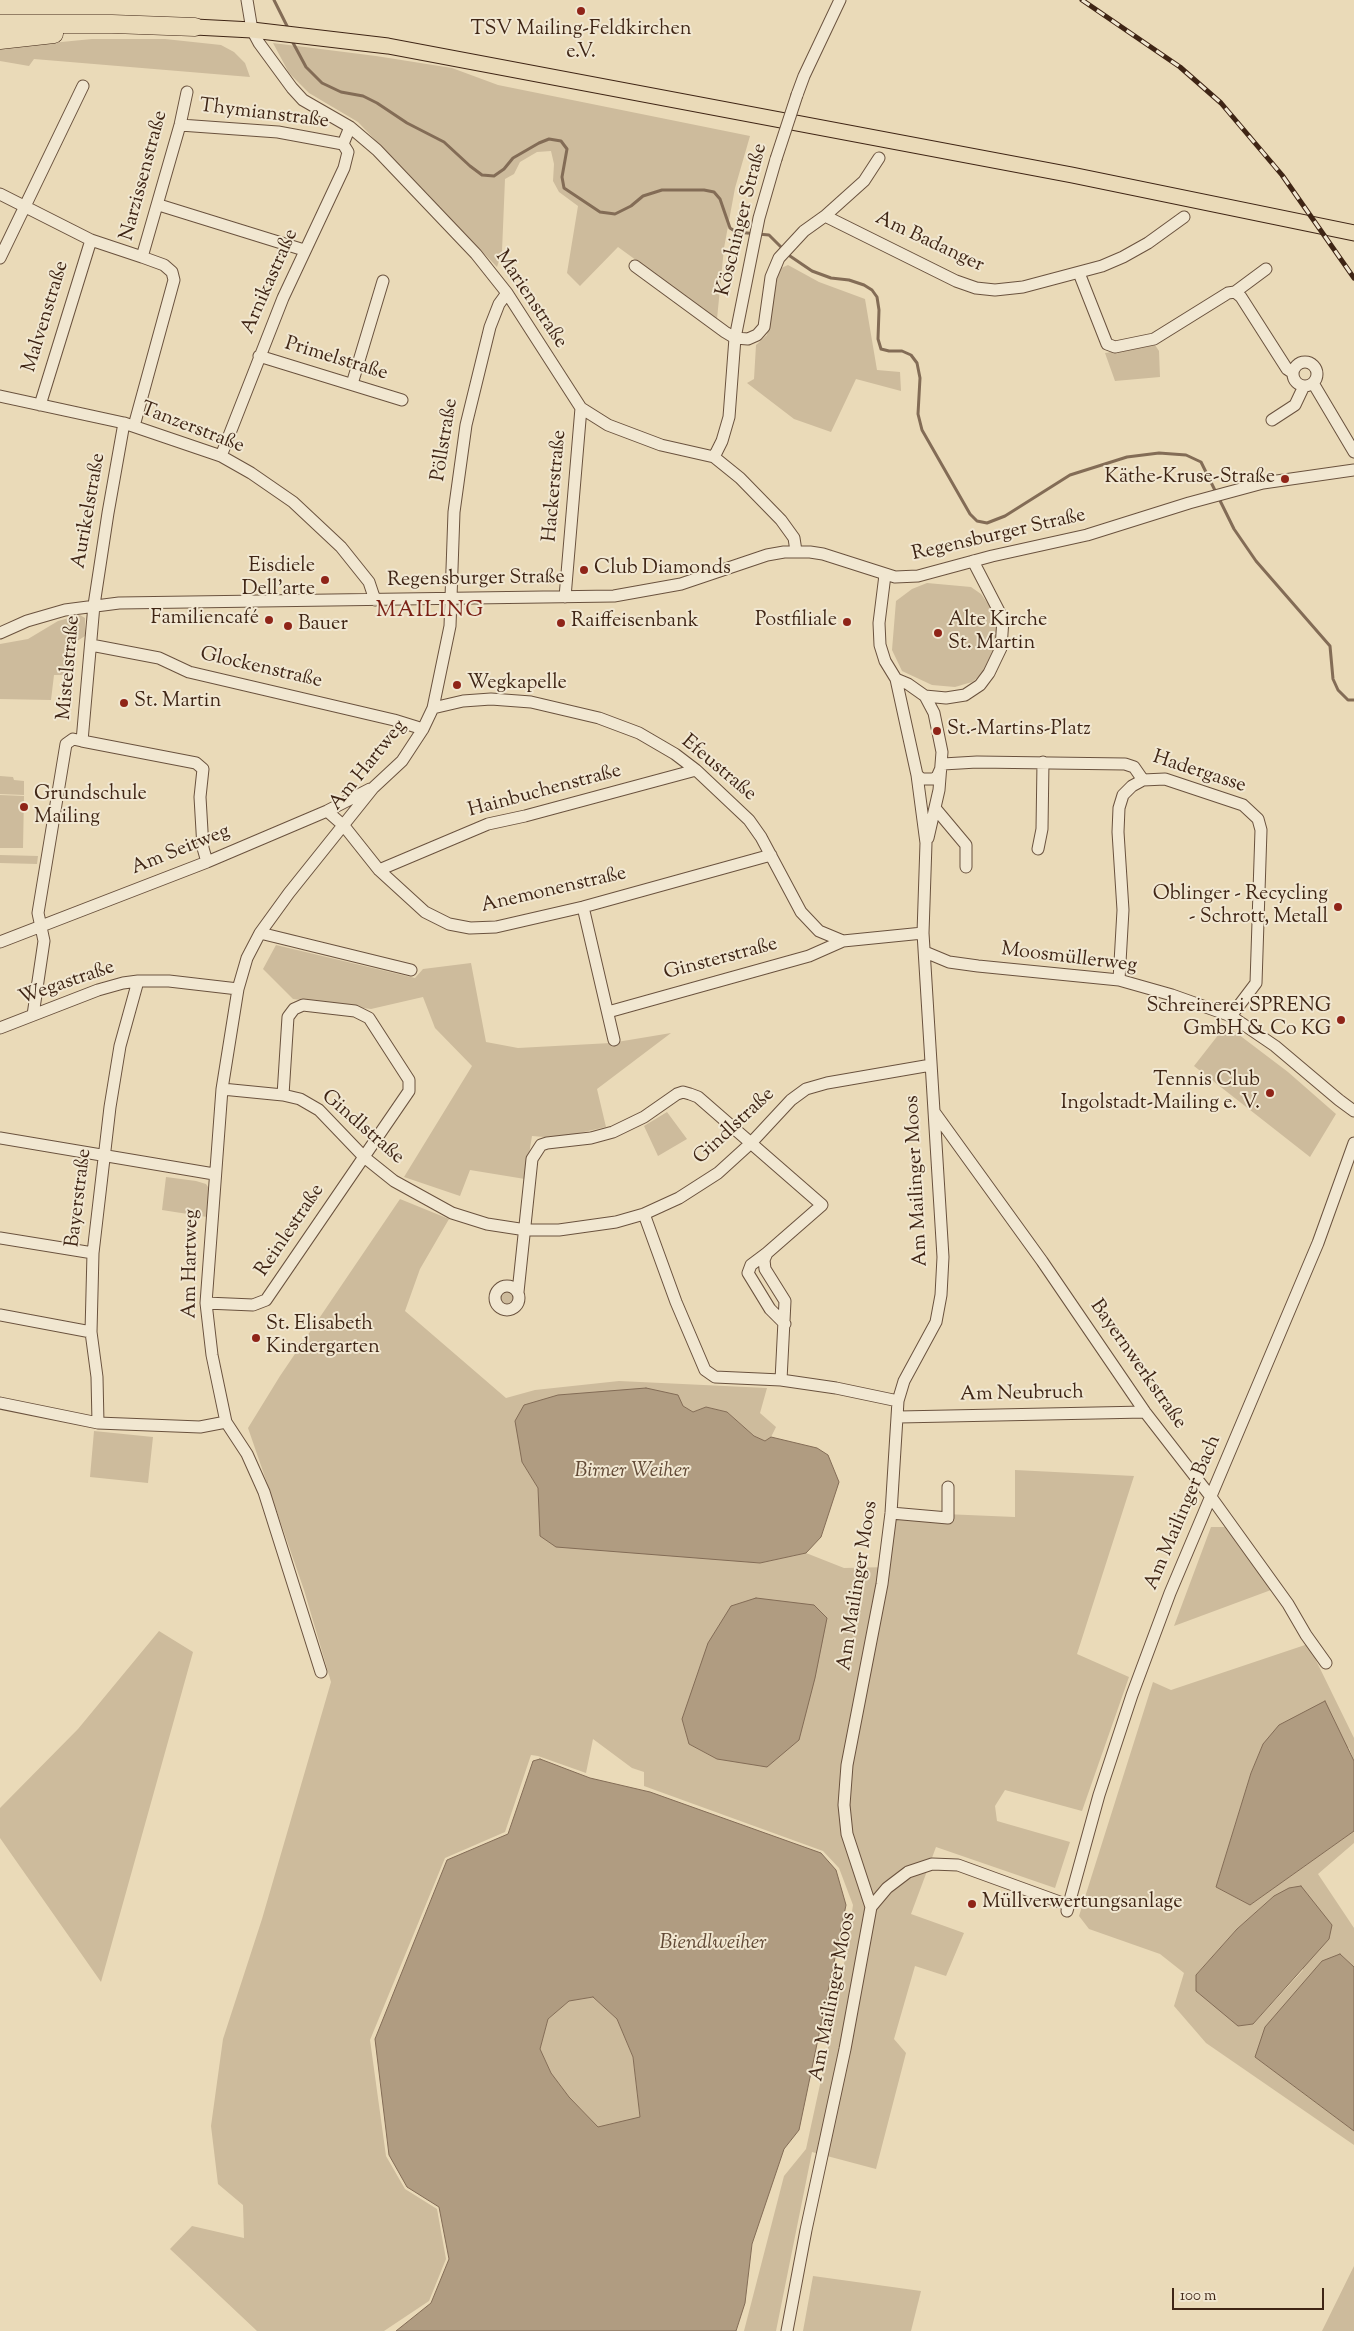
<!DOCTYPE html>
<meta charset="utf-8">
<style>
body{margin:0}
#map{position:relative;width:1354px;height:2331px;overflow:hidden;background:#eadab8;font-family:"Sorts Mill Goudy",serif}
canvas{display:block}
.scale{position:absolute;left:1172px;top:2288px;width:152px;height:22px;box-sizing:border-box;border:2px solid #3f2515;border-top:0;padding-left:6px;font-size:15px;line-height:18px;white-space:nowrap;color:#3f2515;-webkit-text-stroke:4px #f1e7d1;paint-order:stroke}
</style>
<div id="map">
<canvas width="1354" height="2331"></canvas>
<div class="scale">100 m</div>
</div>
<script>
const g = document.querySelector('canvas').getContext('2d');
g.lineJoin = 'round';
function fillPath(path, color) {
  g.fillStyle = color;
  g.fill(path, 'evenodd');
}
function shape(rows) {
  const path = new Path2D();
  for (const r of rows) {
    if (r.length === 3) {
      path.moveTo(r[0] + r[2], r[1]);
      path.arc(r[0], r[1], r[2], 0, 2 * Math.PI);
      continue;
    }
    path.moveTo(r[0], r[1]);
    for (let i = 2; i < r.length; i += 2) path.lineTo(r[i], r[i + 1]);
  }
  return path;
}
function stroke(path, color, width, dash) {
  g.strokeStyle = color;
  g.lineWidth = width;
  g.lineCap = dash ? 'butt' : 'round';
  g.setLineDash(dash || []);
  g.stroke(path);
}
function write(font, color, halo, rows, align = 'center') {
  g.font = font + ' "Sorts Mill Goudy",serif';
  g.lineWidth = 4;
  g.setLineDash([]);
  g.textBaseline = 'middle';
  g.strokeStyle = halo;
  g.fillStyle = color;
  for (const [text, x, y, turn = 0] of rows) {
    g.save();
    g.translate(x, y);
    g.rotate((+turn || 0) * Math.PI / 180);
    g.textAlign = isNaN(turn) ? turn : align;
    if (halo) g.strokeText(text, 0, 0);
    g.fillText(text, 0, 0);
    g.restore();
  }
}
fillPath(shape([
 [92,39,165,39,221,45,234,52,245,63,250,77,34,59,29,66,0,61,0,48],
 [273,43,376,56,452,68,498,85,750,136,735,188,724,248,717,319,618,247,580,286,567,273,578,206,559,192,553,181,554,164,551,151,537,152,520,162,514,174,505,179,502,251,497,267,358,122,309,93,289,73],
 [788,265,819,282,865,299,877,370,900,372,901,391,856,379,831,432,794,419,747,383,754,379,756,345,767,335,779,269],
 [1155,345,1159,351,1160,377,1115,381,1105,353],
 [927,583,971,587,981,594,997,616,997,639,990,661,981,675,972,682,955,687,932,685,902,671,892,650,896,601,912,589],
 [80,615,85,618,85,636,74,643,71,675,54,675,51,700,0,699,0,644,28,639,58,621],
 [0,776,13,777,14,780,24,781,24,795,0,794],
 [0,795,24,796,23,848,0,848],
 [0,855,38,856,37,864,0,863],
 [276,945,415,978,423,969,471,963,486,1042,518,1048,611,1043,671,1033,597,1089,606,1127,557,1138,532,1136,525,1179,470,1170,460,1196,404,1177,472,1066,435,1028,423,997,371,1009,293,999,263,969],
 [1226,1025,1288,1072,1336,1114,1310,1157,1194,1066],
 [667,1112,687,1139,658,1156,644,1126],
 [166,1177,196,1181,206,1184,210,1190,207,1217,162,1210],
 [400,1199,449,1219,420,1269,405,1311,506,1398,535,1390,619,1381,767,1388,760,1413,776,1427,771,1437,765,1441,754,1436,727,1412,706,1407,693,1412,683,1406,522,1462,538,1488,540,1536,760,1563,806,1553,844,1568,890,1567,897,1512,1015,1517,1015,1470,1134,1476,1077,1654,1129,1677,1082,1811,1005,1790,995,1806,997,1821,1070,1842,1055,1888,936,1847,911,1914,964,1933,946,1976,915,1966,894,2039,906,2053,876,2169,812,2152,776,2331,744,2331,784,2176,806,2149,839,1997,853,1905,839,1868,823,1851,644,1786,644,1772,632,1768,593,1739,586,1773,538,1756,531,1755,505,1832,445,1858,370,2040,386,2156,405,2189,437,2209,446,2259,429,2301,384,2331,257,2331,170,2249,192,2226,244,2238,243,2205,218,2184,211,2126,223,2039,262,1919,331,1682,304,1590,248,1428,280,1376],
 [682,1719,717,1759,689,1744],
 [507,1298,10],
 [94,1431,153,1437,148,1483,90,1477],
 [1211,1527,1225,1527,1271,1590,1174,1626],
 [159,1631,193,1652,101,1982,0,1838,0,1808,78,1729],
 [1308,1644,1354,1738,1354,1761,1349,1748,1263,1744,1251,1773,1216,1887,1250,1905,1354,1831,1354,1843,1318,1874,1354,1928,1354,1967,1340,1954,1255,2057,1354,2131,1354,2145,1206,2043,1174,2006,1184,1973,1160,1954,1089,1929,1079,1916,1153,1682,1171,1690],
 [1274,1896,1303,1970,1253,2024,1238,2026,1196,1975,1237,1929],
 [593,1997,617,2019,633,2057,640,2118,598,2127,569,2097,551,2073,540,2049,548,2019,569,2001],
 [1354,2266,1354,2331,1322,2331],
 [813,2276,921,2291,911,2331,803,2331]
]), '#cdbb9c');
const water = shape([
 [646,1388,678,1395,683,1406,693,1412,706,1407,727,1412,754,1436,765,1441,771,1437,817,1448,828,1455,839,1482,821,1537,806,1553,760,1563,556,1547,540,1536,538,1488,522,1462,515,1421,524,1405,558,1395,646,1388],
 [756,1598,814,1605,827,1618,815,1678,799,1740,767,1767,717,1759,689,1744,682,1719,708,1643,731,1606,756,1598],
 [1325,1701,1354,1761,1354,1831,1250,1905,1216,1887,1251,1773,1263,1744,1279,1725,1325,1701],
 [540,1759,590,1778,650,1792,821,1853,836,1870,846,1905,799,2130,784,2149,752,2244,745,2303,736,2331,396,2331,431,2303,449,2259,439,2207,407,2187,389,2155,375,2039,447,1860,508,1834,533,1761,540,1759],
 [593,1997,617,2019,633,2057,640,2117,598,2127,569,2097,551,2073,540,2049,548,2019,569,2001,593,1997],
 [1301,1886,1332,1925,1329,1939,1253,2024,1238,2026,1196,1991,1196,1975,1237,1929,1274,1896,1289,1888,1301,1886],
 [1340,1954,1354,1967,1354,2131,1255,2057,1265,2027,1322,1961,1340,1954]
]);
fillPath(water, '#b09c81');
stroke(water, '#836c56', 1);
stroke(shape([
 [274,0,288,28],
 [291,39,306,67,322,83,341,92,363,96,377,103,407,123,444,142,470,166,482,175,494,176,504,169,513,158,539,143,549,139,561,141,567,149,562,177,564,188,600,212,615,214,631,206,643,196,662,190,704,190,714,192,720,199,730,228,736,232,769,235,783,249],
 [787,254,812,271,831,278,849,280,864,285,872,290,877,297,879,310,878,339,881,349,889,351,902,351,911,355,917,363,920,378,918,414,922,430,970,514,977,521,987,523,1005,516,1070,475,1127,457,1159,453,1186,455,1201,462,1234,529,1256,561,1330,646,1333,679,1338,690,1348,700,1354,700]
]), '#836c56', 3);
const minor = shape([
 [247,0,252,30,259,43,292,88,303,100,350,127,377,150,476,254,507,293,581,408,608,425,661,445,714,457,740,478,781,520,794,538,796,551],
 [797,95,804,76,840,0],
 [180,125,278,132,343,144],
 [0,194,91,240,142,257],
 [159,205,304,250],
 [825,216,864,181,879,158],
 [0,258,83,86],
 [635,266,725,332,735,338,748,339,757,335,764,327,771,277,779,258,804,231,825,216,956,281,976,288,995,290,1023,287,1102,266,1123,257,1148,243,1184,217],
 [1079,273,1107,344,1115,347,1154,339,1228,293,1235,292,1241,297,1287,369,1293,373],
 [1235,292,1266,269],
 [259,356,402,400],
 [1305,374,12],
 [1313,383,1354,452],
 [352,384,383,281],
 [0,396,124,423,221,456,251,473,293,502,341,547,369,582,375,600],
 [40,405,91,240],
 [1272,420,1295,405,1304,386],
 [134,426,174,280,172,272,164,265,142,257,180,125,187,92],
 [221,456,283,298,344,168,348,152,343,144,350,127],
 [714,457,722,441,729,417,735,338,759,218,776,159],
 [565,597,581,408],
 [0,633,27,621,65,610,119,603,614,596,681,584,767,555,784,552,810,552,823,554,895,577,918,576,992,556,1087,535,1189,503,1263,483,1354,470],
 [91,645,159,658,189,672,394,720,423,729],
 [896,679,908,684,925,696,934,713,942,752,939,790,928,838],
 [925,696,946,698,965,695,980,685,989,673,1001,648,1003,619,973,561],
 [433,708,463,701,491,699,531,702,599,718,639,733,675,754,696,770,749,820,761,837,801,912,819,931,843,941,923,933],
 [82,741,196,763,203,769,200,797,203,848,207,862],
 [943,764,977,762,1125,764,1134,767,1143,780],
 [917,775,922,779,933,779,937,777,941,768],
 [935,808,966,845,966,867],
 [327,811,344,826,379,870,425,912,449,924,470,928,496,927,583,907,771,855],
 [1038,849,1042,829,1043,762],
 [379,870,488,824,525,816,696,770],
 [583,907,614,1040],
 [260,933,411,970],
 [0,942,207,862,327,811,370,789],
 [925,952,949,962,978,966,1119,980,1172,995,1231,1016,1275,1046,1339,1100,1354,1111],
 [1119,980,1123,910,1118,832,1119,808,1123,795,1132,786,1143,780,1165,779,1243,805,1258,819,1261,830,1256,983,1231,1016],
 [608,1012,809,956,843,941],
 [33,1015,44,941,38,913,66,744,73,739,82,741,94,605,108,513,124,423],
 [0,1028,98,990,123,983,138,981,169,981,238,989],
 [222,1089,283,1095,300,1099,319,1110,364,1157,394,1181,452,1213,487,1224,526,1230,559,1230,616,1222,644,1214,679,1198,718,1173,751,1143,791,1100,806,1089,827,1083,931,1065],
 [935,1113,1042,1261,1145,1412,1211,1497,1288,1604,1306,1635,1326,1663],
 [0,1138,214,1174],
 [644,1214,676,1302,705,1370,715,1377,781,1380,836,1388,898,1401],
 [0,1238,93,1253],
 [767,1253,751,1265,748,1273,770,1309,785,1324],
 [507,1298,12],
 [518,1292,532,1159,541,1145,547,1143,591,1138,613,1132,644,1117,677,1094,683,1092,690,1094,698,1097,822,1205,767,1253,764,1260,765,1269,785,1301,781,1380],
 [206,1303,253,1305,266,1300,409,1091,409,1080,369,1018,355,1011,303,1005,294,1009,288,1017,283,1095],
 [0,1315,91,1332],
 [0,1403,98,1423,200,1427,226,1422],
 [899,1417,1145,1412],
 [98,1423,97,1377,91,1332,93,1253,110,1107,120,1046,138,981],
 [891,1513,948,1518,948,1487],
 [321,1672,264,1492,247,1454,226,1422,212,1355,206,1303,222,1089,238,989,247,958,260,933,289,893,373,788,402,761,423,729,433,708,450,626,454,512,466,425,490,327,499,304,507,293],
 [871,1907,887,1888,908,1872,932,1864,958,1865,1068,1905],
 [1067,1911,1099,1795,1132,1695,1170,1593,1318,1243,1354,1143],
 [787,2331,806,2230,845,2049,871,1907,847,1834,844,1805,847,1765,882,1584,891,1513,898,1401,904,1381,936,1322,941,1295,943,1257,923,933,926,843,917,775,896,679,885,661,880,645,879,623,885,575]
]);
const major = shape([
 [195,27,252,30,388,46,1072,175,1354,233]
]);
const highway = shape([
 [0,24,112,24,195,27],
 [0,40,54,34]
]);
stroke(minor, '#6a523e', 13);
stroke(major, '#3f2515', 17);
stroke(highway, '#3f2515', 19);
stroke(minor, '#f1e7d1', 11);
stroke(major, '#eadab8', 15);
stroke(highway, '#eadab8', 18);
const rail = shape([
 [1082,0,1180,67,1221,103,1282,175,1354,278]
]);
stroke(rail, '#3f2515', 5);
stroke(rail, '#f1e7d1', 3, [9]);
const minorBridge = shape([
 [776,159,797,95]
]);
stroke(minorBridge, '#6a523e', 13, []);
stroke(minorBridge, '#f1e7d1', 11);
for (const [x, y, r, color] of [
 [581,11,5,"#8f2418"],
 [1285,479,5,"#8f2418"],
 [584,570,5,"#8f2418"],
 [325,580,5,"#8f2418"],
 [269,620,5,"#8f2418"],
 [847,622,5,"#8f2418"],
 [561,623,5,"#8f2418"],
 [288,626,5,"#8f2418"],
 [938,633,5,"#8f2418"],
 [457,685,5,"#8f2418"],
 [124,703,5,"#8f2418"],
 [937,731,5,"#8f2418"],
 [24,807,5,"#8f2418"],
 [1338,907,5,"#8f2418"],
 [1341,1020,5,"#8f2418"],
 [1270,1093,5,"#8f2418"],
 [256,1338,5,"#8f2418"],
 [972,1904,5,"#8f2418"]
]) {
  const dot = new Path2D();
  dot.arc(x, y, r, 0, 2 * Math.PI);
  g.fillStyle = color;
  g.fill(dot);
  stroke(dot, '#f1e7d1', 2);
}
write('20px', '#3f2515', '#f1e7d1', [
 ["TSV Mailing-Feldkirchen",581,31,"center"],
 ["e.V.",581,54,"center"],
 ["Käthe-Kruse-Straße",1275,479,"right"],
 ["Eisdiele",315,568,"right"],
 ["Dell'arte",315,591,"right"],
 ["Club Diamonds",594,570],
 ["Familiencafé",259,620,"right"],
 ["Postfiliale",837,622,"right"],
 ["Alte Kirche",948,622],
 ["St. Martin",948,645],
 ["Raiffeisenbank",571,623],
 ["Bauer",298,626],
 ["Wegkapelle",467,685],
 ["St. Martin",134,703],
 ["St.-Martins-Platz",947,731],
 ["Grundschule",34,796],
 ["Mailing",34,819],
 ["Oblinger - Recycling",1328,896,"right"],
 ["- Schrott, Metall",1328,919,"right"],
 ["Schreinerei SPRENG",1331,1008,"right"],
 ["GmbH & Co KG",1331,1031,"right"],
 ["Tennis Club",1260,1082,"right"],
 ["Ingolstadt-Mailing e. V.",1260,1105,"right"],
 ["St. Elisabeth",266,1326],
 ["Kindergarten",266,1349],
 ["Müllverwertungsanlage",982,1904]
], 'left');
write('20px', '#3f2515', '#f1e7d1', [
 ["Thymianstraße",264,115,7],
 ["Narzissenstraße",145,176,-75],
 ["Köschinger Straße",743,220,-76],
 ["Am Badanger",929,243,25],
 ["Arnikastraße",271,282,-66],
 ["Marienstraße",530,300,56],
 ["Malvenstraße",47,317,-73],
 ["Primelstraße",336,360,17],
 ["Tanzerstraße",192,429,21],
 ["Pöllstraße",446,440,-81],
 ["Hackerstraße",556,486,-85],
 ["Aurikelstraße",90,511,-80],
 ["Regensburger Straße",999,536,-13],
 ["Regensburger Straße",476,580,-1],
 ["Mistelstraße",70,668,-85],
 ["Glockenstraße",261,669,13],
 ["Am Hartweg",369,766,-51],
 ["Efeustraße",718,769,40],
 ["Hadergasse",1199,773,18],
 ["Hainbuchenstraße",545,792,-15],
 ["Am Seitweg",181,851,-22],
 ["Anemonenstraße",554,891,-13],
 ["Moosmüllerweg",1069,959,7],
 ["Ginsterstraße",721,960,-15],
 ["Wegastraße",67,984,-19],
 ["Gindlstraße",735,1127,-43],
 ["Gindlstraße",362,1128,41],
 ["Am Mailinger Moos",918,1181,-93],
 ["Bayerstraße",80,1198,-83],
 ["Reinlestraße",291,1231,-56],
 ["Am Hartweg",192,1264,-89],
 ["Bayernwerkstraße",1137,1365,55],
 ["Am Neubruch",1022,1395,-1],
 ["Am Mailinger Bach",1184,1513,-67],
 ["Am Mailinger Moos",859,1586,-81],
 ["Am Mailinger Moos",834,1997,-79]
]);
write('italic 21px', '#614935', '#f1e7d1', [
 ["Birner Weiher",632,1472],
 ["Biendlweiher",713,1944]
]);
g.letterSpacing = '1px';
write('22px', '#7a1f14', '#f1e7d1', [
 ["MAILING",430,612]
]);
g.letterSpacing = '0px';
</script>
